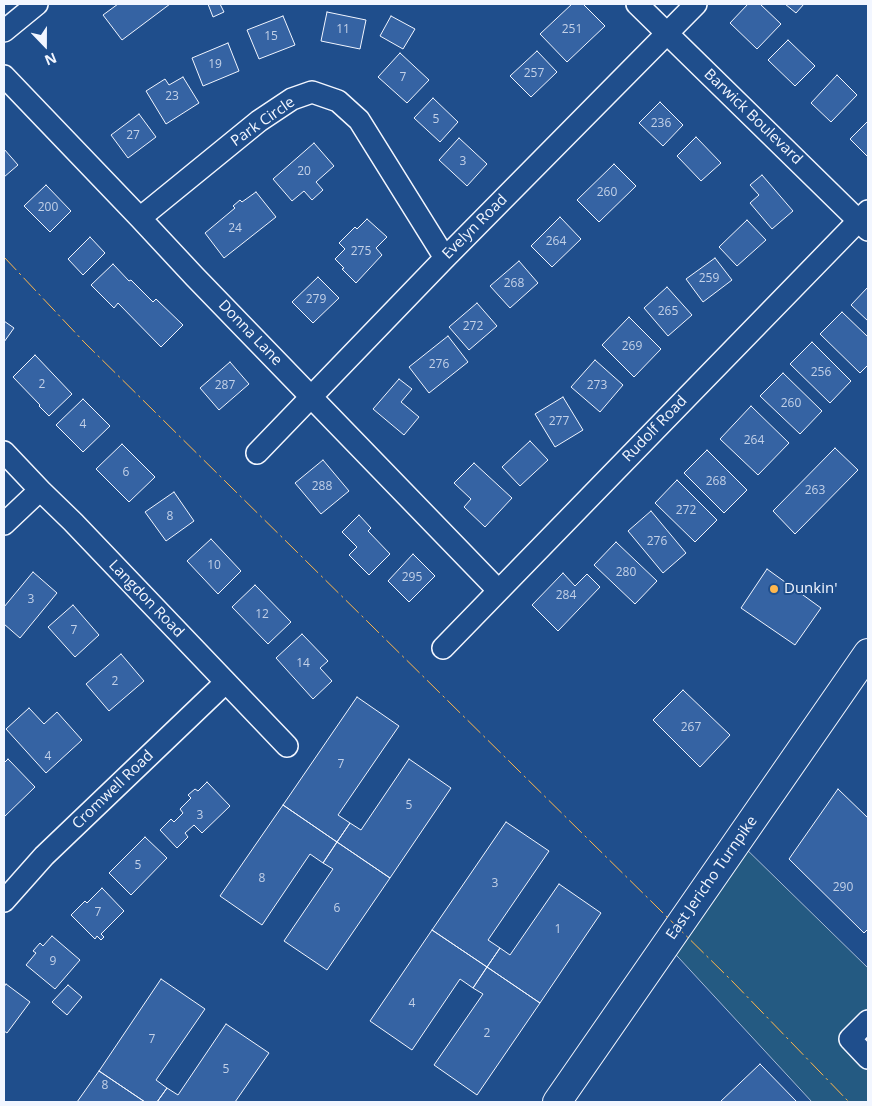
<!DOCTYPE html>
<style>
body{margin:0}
#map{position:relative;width:872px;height:1106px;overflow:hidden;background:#1f4e8c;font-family:"Open Sans",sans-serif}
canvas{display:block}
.frame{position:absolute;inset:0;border:5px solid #f2f6ff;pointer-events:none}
.north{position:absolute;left:20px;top:20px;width:50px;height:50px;-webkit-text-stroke:4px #1f4e8c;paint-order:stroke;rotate:158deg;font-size:14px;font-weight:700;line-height:20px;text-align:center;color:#f2f6ff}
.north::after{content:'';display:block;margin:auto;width:18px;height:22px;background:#f2f6ff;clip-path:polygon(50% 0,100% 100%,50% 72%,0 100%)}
</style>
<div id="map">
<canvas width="872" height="1106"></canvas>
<div class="frame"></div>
<div class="north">N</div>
</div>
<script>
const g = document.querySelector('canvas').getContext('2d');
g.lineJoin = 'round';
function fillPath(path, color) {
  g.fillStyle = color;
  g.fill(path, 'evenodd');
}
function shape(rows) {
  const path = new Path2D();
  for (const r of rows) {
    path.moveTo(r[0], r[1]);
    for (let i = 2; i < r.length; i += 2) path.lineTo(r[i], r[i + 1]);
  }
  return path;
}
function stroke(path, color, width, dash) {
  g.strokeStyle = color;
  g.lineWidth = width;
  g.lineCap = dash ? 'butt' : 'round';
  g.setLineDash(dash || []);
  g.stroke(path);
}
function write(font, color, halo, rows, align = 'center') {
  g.font = font + ' "Open Sans",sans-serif';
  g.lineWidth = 4;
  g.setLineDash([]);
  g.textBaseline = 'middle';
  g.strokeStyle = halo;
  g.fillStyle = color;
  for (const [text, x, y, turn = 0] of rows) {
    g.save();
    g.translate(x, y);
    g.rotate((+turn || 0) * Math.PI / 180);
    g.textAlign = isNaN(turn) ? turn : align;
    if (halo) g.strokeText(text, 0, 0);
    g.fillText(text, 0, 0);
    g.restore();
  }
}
const green = shape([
 [738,841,868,968,868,1020,849,1039,868,1059,868,1102,812,1102,666,944,738,841]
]);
fillPath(green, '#245a82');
stroke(green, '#a8bbd7', 1);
const building = shape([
 [118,4,170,4,122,40,103,15,118,4],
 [208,4,220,4,224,12,213,17,208,4],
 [572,4,583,4,605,26,567,62,540,34,572,4],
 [748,4,760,4,781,24,757,49,730,23,748,4],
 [785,4,804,4,796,13,785,4],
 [327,12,366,20,360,49,321,41,327,12],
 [283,16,295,45,259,59,247,30,283,16],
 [391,16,415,29,403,49,380,36,391,16],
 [788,40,815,66,795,86,768,60,788,40],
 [228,43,239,71,203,86,192,58,228,43],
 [537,51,557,72,531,97,510,76,537,51],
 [400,53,429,80,407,103,378,77,400,53],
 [837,75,857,95,831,122,811,103,837,75],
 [183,77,199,103,166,124,146,91,165,79,169,85,183,77],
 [433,98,458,122,440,142,414,118,433,98],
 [660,102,683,125,663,146,639,123,660,102],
 [139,114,156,137,128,158,111,135,139,114],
 [868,121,868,157,850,139,868,121],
 [696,137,721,163,701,181,677,156,696,137],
 [459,138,487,164,467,186,439,160,459,138],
 [314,143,334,166,316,182,323,190,312,200,304,191,292,201,273,179,314,143],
 [4,149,18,165,4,177,4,149],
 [614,164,636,186,599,222,577,200,614,164],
 [762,175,793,211,772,229,750,203,759,195,750,185,762,175],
 [46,185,71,211,50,232,24,206,46,185],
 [256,192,276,217,224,258,205,233,235,208,233,206,240,200,242,202,256,192],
 [560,217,581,239,552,267,531,246,560,217],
 [367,219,387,237,376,248,382,255,356,283,342,269,344,268,335,259,345,249,339,243,355,227,357,229,367,219],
 [747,220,766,240,737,266,719,247,747,220],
 [90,237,105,253,83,275,68,259,90,237],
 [715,258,732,280,703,302,686,279,715,258],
 [519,261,538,283,510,308,490,286,519,261],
 [113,264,129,281,131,280,153,302,156,299,183,325,161,347,118,303,114,308,91,285,113,264],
 [318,277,339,298,313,323,292,302,318,277],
 [667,287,692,315,668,336,644,308,667,287],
 [868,287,868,321,851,305,868,287],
 [477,303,497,326,469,350,449,327,477,303],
 [842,312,868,337,868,365,860,373,820,334,842,312],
 [629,317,661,349,634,377,602,345,629,317],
 [4,321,14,328,4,342,4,321],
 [448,336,468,362,429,393,409,367,448,336],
 [812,342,851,381,830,403,790,364,812,342],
 [35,355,72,394,49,416,39,406,40,405,13,377,35,355],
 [595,360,623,385,600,412,571,387,595,360],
 [230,362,249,384,219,410,200,388,230,362],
 [783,373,822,411,800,434,760,396,783,373],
 [399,379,412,389,401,402,419,417,404,435,373,409,399,379],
 [563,397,583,430,555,447,535,414,563,397],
 [83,399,110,426,83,452,56,425,83,399],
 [751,406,789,443,758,475,720,439,751,406],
 [530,441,548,460,520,486,502,467,530,441],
 [122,444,155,477,129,502,96,469,122,444],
 [835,448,858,470,795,534,773,511,835,448],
 [707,450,747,490,724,513,684,473,707,450],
 [323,460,349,491,321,514,295,483,323,460],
 [474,463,512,498,485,527,464,507,471,499,454,483,474,463],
 [677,480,717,520,695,542,655,503,677,480],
 [174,492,194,521,166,541,145,512,174,492],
 [651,511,686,553,663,573,628,531,651,511],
 [359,515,371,528,368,531,390,554,369,575,349,555,357,547,342,532,359,515],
 [211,539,241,571,218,594,187,561,211,539],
 [616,542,657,581,635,604,594,565,616,542],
 [413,554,435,576,409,602,388,581,413,554],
 [767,569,821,608,795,645,741,608,767,569],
 [33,572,57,593,20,638,4,624,4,607,33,572],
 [563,573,575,586,587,574,600,587,558,631,532,605,563,573],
 [255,585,291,622,268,644,232,607,255,585],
 [73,605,99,635,75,657,48,627,73,605],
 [302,634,328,661,320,668,332,681,313,699,276,658,302,634],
 [121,654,144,681,109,711,86,684,121,654],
 [683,690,730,735,700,767,653,720,683,690],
 [357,697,399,726,338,815,350,823,337,842,283,805,357,697],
 [29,708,44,724,57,712,82,740,46,773,6,729,29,708],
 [8,759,35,787,4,817,4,763,8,759],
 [409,759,451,788,390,878,337,842,350,823,361,830,409,759],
 [207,782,230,806,202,833,194,825,185,833,188,837,177,848,160,830,171,819,174,822,183,813,180,809,191,798,188,795,195,789,198,791,207,782],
 [838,789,868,818,868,929,864,933,789,859,838,789],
 [283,805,337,842,323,863,310,854,262,925,220,896,283,805],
 [506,822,549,851,488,940,500,948,487,967,432,930,506,822],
 [145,837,167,858,131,895,109,873,145,837],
 [337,842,390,878,327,970,284,941,333,869,323,863,337,842],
 [559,884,601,913,540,1003,487,967,500,948,510,955,559,884],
 [102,888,124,911,101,934,104,937,101,940,97,936,95,939,71,915,85,901,87,903,102,888],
 [432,930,487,967,473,988,460,979,412,1050,370,1021,432,930],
 [52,936,80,960,55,989,26,965,36,953,33,951,40,943,43,946,52,936],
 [487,967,540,1003,477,1095,434,1065,483,994,473,988,487,967],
 [161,979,205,1009,156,1080,167,1088,157,1102,145,1102,99,1071,161,979],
 [6,984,30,1002,7,1033,4,1031,4,987,6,984],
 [68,985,82,997,67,1015,52,1002,68,985],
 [226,1024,269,1053,235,1102,157,1102,167,1088,178,1095,226,1024],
 [760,1064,797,1102,720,1102,760,1064],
 [99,1071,145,1102,77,1102,99,1071]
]);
fillPath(building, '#3563a3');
stroke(building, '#f2f6ff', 1);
const minor = shape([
 [637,4,868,230],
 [4,31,37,4],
 [4,76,140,218,195,277,498,590],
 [140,218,259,121,292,99,312,92,338,101,359,120,445,258],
 [4,452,40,490,73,522,287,746],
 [257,453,445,258,696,4],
 [4,524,40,490],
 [443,648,868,211],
 [4,901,44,856,225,683],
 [868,1021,850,1039,868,1058]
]);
const primary = shape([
 [557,1102,868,653]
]);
stroke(minor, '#f2f6ff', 24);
stroke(primary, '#f2f6ff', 30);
stroke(minor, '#1f4e8c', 21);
stroke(primary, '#1f4e8c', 28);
stroke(shape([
 [4,257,85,343,731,980,849,1102]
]), '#ffb74d', 1, [18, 4, 2.5, 4]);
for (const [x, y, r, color] of [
 [774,589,5,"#ffb74d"]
]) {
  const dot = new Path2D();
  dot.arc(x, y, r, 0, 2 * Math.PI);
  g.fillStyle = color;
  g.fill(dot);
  stroke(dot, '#1f4e8c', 2);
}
write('12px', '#c3d1e8', null, [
 ["11",343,30],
 ["251",572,30],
 ["15",271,37],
 ["19",215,65],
 ["257",534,74],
 ["7",403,78],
 ["23",172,97],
 ["5",436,120],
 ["236",661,124],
 ["27",133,136],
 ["3",463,162],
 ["20",304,172],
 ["260",607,193],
 ["200",48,208],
 ["24",235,229],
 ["264",556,242],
 ["275",361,252],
 ["259",709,279],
 ["268",514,284],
 ["279",316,300],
 ["265",668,312],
 ["272",473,327],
 ["269",632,347],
 ["276",439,365],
 ["256",821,373],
 ["2",42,385],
 ["287",225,386],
 ["273",597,386],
 ["260",791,404],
 ["277",559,422],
 ["4",83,425],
 ["264",754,441],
 ["6",126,473],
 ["268",716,482],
 ["288",322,487],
 ["263",815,491],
 ["272",686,511],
 ["8",170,517],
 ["276",657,542],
 ["10",214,566],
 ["280",626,573],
 ["295",412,578],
 ["284",566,596],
 ["3",31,600],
 ["12",262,615],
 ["7",74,631],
 ["14",303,664],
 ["2",115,682],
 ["267",691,728],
 ["4",48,757],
 ["7",341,765],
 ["5",409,806],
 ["3",200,816],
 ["5",138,866],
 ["8",262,879],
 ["3",495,884],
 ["290",843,888],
 ["6",337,909],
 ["7",98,913],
 ["1",558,930],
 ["9",53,962],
 ["4",412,1004],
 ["2",487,1034],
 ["7",152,1040],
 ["5",226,1070],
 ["8",105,1086]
]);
write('15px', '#f2f6ff', '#1f4e8c', [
 ["Barwick Boulevard",753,117,44],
 ["Park Circle",263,122,-35],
 ["Evelyn Road",475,227,-45],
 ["Donna Lane",250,333,46],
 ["Rudolf Road",655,429,-46],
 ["Langdon Road",146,599,46],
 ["Cromwell Road",113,790,-44],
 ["East Jericho Turnpike",712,878,-55]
]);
write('15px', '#f2f6ff', '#1f4e8c', [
 ["Dunkin'",784,589]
], 'left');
</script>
